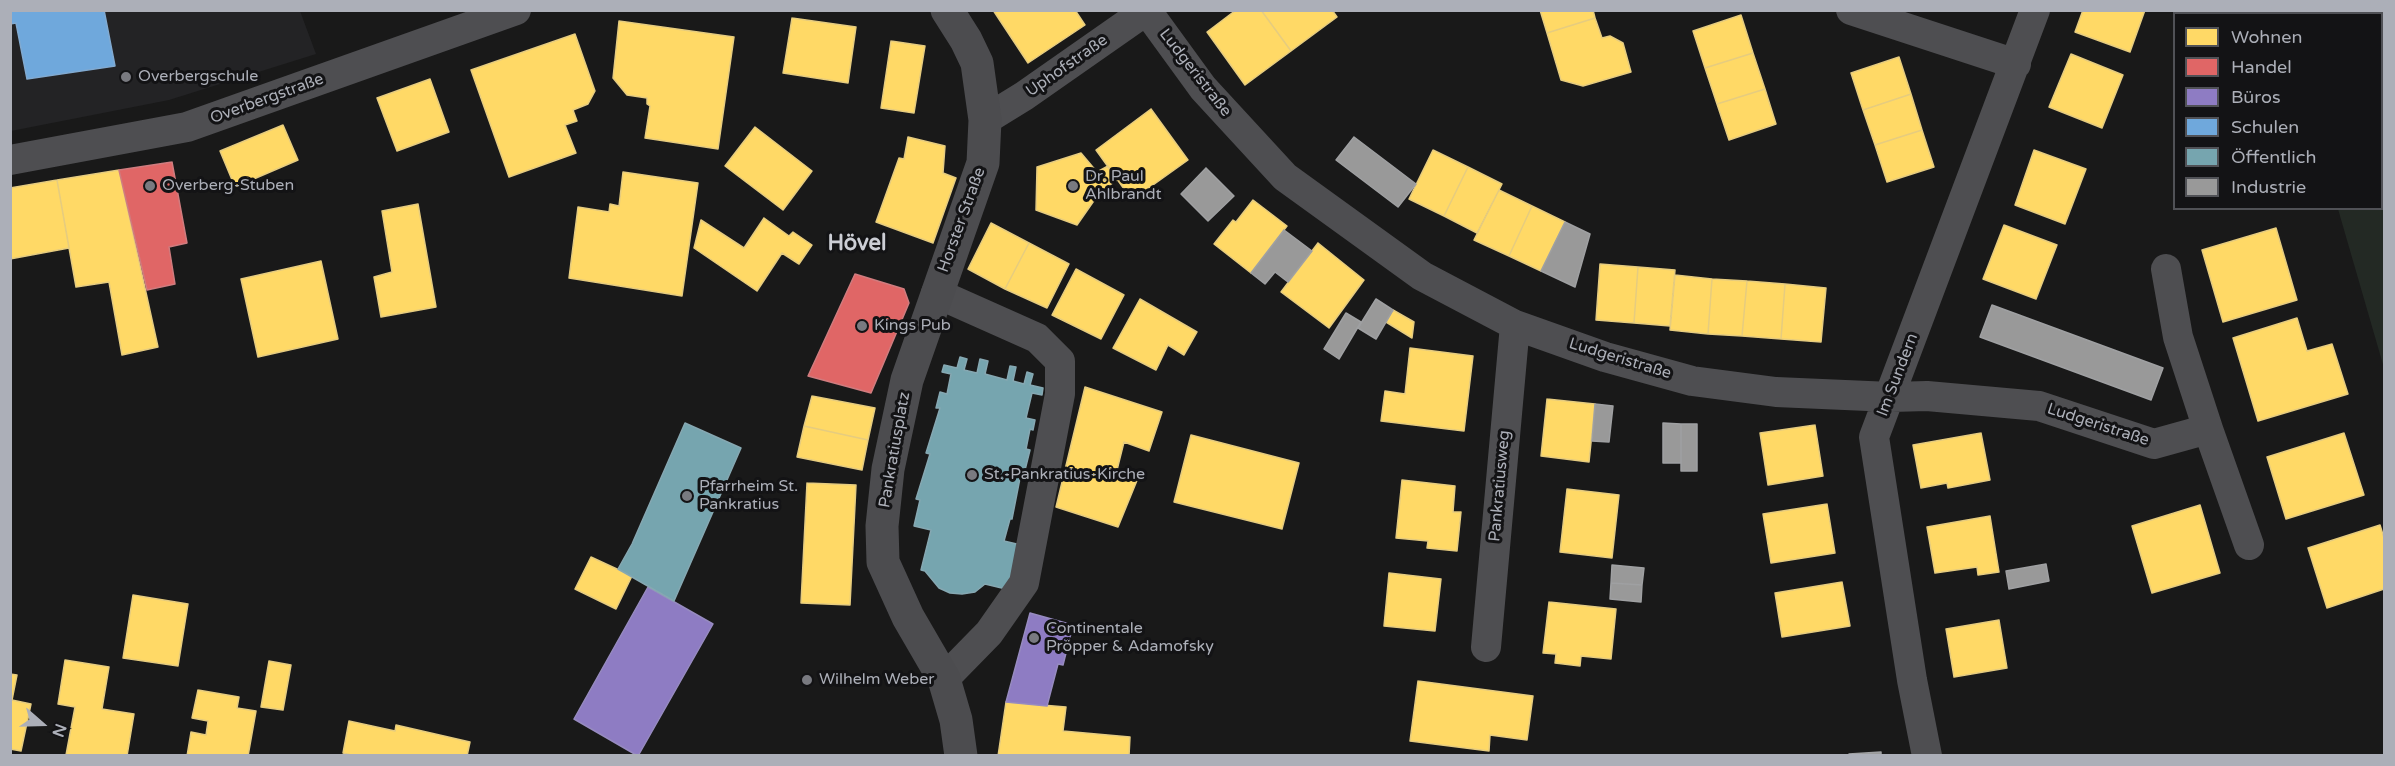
<!DOCTYPE html>
<meta charset="utf-8">
<style>
body{margin:0}
#map{position:relative;width:2395px;height:766px;overflow:hidden;background:#191919;font-family:"Varela Round",sans-serif}
canvas{display:block}
.frame{position:absolute;inset:0;border:12px solid #acafb8;pointer-events:none}
.legend{position:absolute;left:2173px;top:12px;width:210px;height:198px;box-sizing:border-box;background:#131315;border:2px solid #505156;margin:0;padding:8px 10px;list-style:none;font-size:18px;color:#acafb8}
.legend li{display:flex;align-items:center;gap:12px;height:30px}
.legend b{width:30px;border:2px solid #505156}
.north{position:absolute;left:12px;top:694px;width:60px;height:60px;-webkit-text-stroke:4px #131315;paint-order:stroke;rotate:110deg;font-size:16px;font-weight:700;line-height:24px;text-align:center;color:#acafb8}
.north::after{content:'';display:block;margin:auto;width:21px;height:27px;background:#acafb8;clip-path:polygon(50% 0,100% 100%,50% 72%,0 100%)}
</style>
<div id="map">
<canvas width="2395" height="766"></canvas>
<div class="frame"></div>
<ul class="legend">
<li><b style="height:16px;background:#ffd966"></b>Wohnen</li>
<li><b style="height:16px;background:#e06666"></b>Handel</li>
<li><b style="height:16px;background:#8e7cc3"></b>Büros</li>
<li><b style="height:16px;background:#6fa8dc"></b>Schulen</li>
<li><b style="height:16px;background:#76a5af"></b>Öffentlich</li>
<li><b style="height:16px;background:#999"></b>Industrie</li>
</ul>
<div class="north">N</div>
</div>
<script>
const g = document.querySelector('canvas').getContext('2d');
g.lineJoin = 'round';
function fillPath(path, color) {
  g.fillStyle = color;
  g.fill(path, 'evenodd');
}
function shape(rows) {
  const path = new Path2D();
  for (const r of rows) {
    path.moveTo(r[0], r[1]);
    for (let i = 2; i < r.length; i += 2) path.lineTo(r[i], r[i + 1]);
  }
  return path;
}
function stroke(path, color, width, dash) {
  g.strokeStyle = color;
  g.lineWidth = width;
  g.lineCap = dash ? 'butt' : 'round';
  g.setLineDash(dash || []);
  g.stroke(path);
}
function write(font, color, halo, rows, align = 'center') {
  g.font = font + ' "Varela Round",sans-serif';
  g.lineWidth = 6;
  g.setLineDash([]);
  g.textBaseline = 'middle';
  g.strokeStyle = halo;
  g.fillStyle = color;
  for (const [text, x, y, turn = 0] of rows) {
    g.save();
    g.translate(x, y);
    g.rotate((+turn || 0) * Math.PI / 180);
    g.textAlign = isNaN(turn) ? turn : align;
    if (halo) g.strokeText(text, 0, 0);
    g.fillText(text, 0, 0);
    g.restore();
  }
}
fillPath(shape([
 [11,11,300,11,316,54,169,100,11,131]
]), '#232325');
fillPath(shape([
 [2276,11,2384,11,2384,368,2338,209,2382,208,2382,14,2277,14]
]), '#232924');
const homes = shape([
 [993,10,1075,10,1085,25,1028,63,993,10],
 [1236,10,1261,10,1291,51,1245,85,1207,32,1236,10],
 [1261,10,1332,10,1337,17,1291,51,1261,10],
 [1540,10,1593,10,1595,18,1547,33,1540,10],
 [2083,10,2145,10,2130,52,2075,32,2083,10],
 [1741,15,1753,53,1705,68,1693,31,1741,15],
 [792,18,856,27,848,83,783,73,792,18],
 [1595,18,1602,38,1610,36,1623,43,1631,72,1583,86,1561,80,1547,33,1595,18],
 [619,21,734,37,718,149,645,138,650,106,647,104,647,98,627,95,613,78,619,21],
 [575,34,595,91,588,104,573,110,577,121,565,125,576,153,509,177,471,70,575,34],
 [891,41,925,46,914,113,881,108,891,41],
 [1753,53,1765,89,1717,104,1705,68,1753,53],
 [2071,54,2123,75,2102,128,2049,107,2071,54],
 [1899,57,1911,94,1863,110,1851,73,1899,57],
 [430,79,449,132,397,151,377,98,430,79],
 [1765,89,1776,124,1729,140,1717,104,1765,89],
 [1911,94,1922,130,1875,145,1863,110,1911,94],
 [1151,109,1188,160,1132,200,1096,150,1151,109],
 [283,125,298,160,235,187,220,151,283,125],
 [755,127,812,171,783,210,725,166,755,127],
 [1922,130,1934,167,1887,182,1875,145,1922,130],
 [908,137,945,146,943,173,956,178,933,243,876,222,899,158,904,159,908,137],
 [1433,150,1468,167,1444,216,1409,199,1433,150],
 [2034,150,2086,169,2065,224,2015,205,2034,150],
 [1081,153,1097,172,1108,166,1117,180,1100,192,1077,225,1036,210,1037,167,1081,153],
 [1468,167,1502,184,1477,233,1444,216,1468,167],
 [119,170,158,347,122,355,109,282,76,287,57,180,119,170],
 [623,172,698,183,682,296,569,278,578,207,609,212,610,204,619,206,623,172],
 [57,180,69,248,10,259,10,188,57,180],
 [1499,190,1532,206,1509,256,1474,240,1499,190],
 [1253,200,1287,226,1251,273,1214,244,1233,220,1236,222,1253,200],
 [418,204,436,307,381,317,374,277,392,272,382,211,418,204],
 [1532,206,1565,222,1541,271,1509,256,1532,206],
 [764,218,789,236,793,232,812,245,799,264,782,253,757,291,694,248,701,220,744,248,764,218],
 [991,223,1029,243,1005,289,968,269,991,223],
 [2004,225,2057,245,2036,299,1983,279,2004,225],
 [2276,228,2297,300,2223,322,2202,250,2276,228],
 [1029,243,1069,264,1047,308,1005,289,1029,243],
 [1318,243,1364,280,1329,328,1281,292,1318,243],
 [321,261,338,339,258,357,241,279,321,261],
 [1600,264,1638,267,1634,323,1596,320,1600,264],
 [1638,267,1675,270,1670,326,1634,323,1638,267],
 [1076,269,1124,295,1101,339,1052,315,1076,269],
 [1675,275,1712,279,1708,334,1670,330,1675,275],
 [1712,279,1747,281,1742,336,1708,334,1712,279],
 [1747,281,1785,284,1781,339,1742,336,1747,281],
 [1785,284,1826,288,1821,342,1781,339,1785,284],
 [1140,299,1197,332,1184,355,1168,345,1156,370,1113,348,1140,299],
 [1393,310,1414,322,1412,338,1386,322,1393,310],
 [2297,318,2307,351,2332,344,2348,394,2258,421,2233,338,2297,318],
 [1410,348,1473,356,1464,431,1381,421,1385,391,1405,394,1410,348],
 [1085,387,1162,412,1149,451,1124,442,1117,470,1138,478,1118,527,1056,507,1085,387],
 [812,396,875,408,868,440,804,426,812,396],
 [1547,399,1595,404,1589,462,1541,456,1547,399],
 [1815,425,1823,476,1768,485,1760,433,1815,425],
 [804,426,868,440,862,470,797,457,804,426],
 [1981,433,1990,480,1948,488,1947,483,1921,488,1913,445,1981,433],
 [2344,433,2364,495,2286,519,2267,457,2344,433],
 [1191,435,1299,463,1282,529,1174,502,1191,435],
 [1402,480,1455,486,1453,512,1461,512,1457,551,1427,548,1428,541,1396,538,1402,480],
 [807,483,856,485,850,605,801,603,807,483],
 [1567,489,1619,495,1612,558,1560,552,1567,489],
 [1827,504,1835,553,1771,563,1763,514,1827,504],
 [2200,505,2220,573,2152,593,2132,526,2200,505],
 [1990,516,1999,572,1978,575,1977,567,1935,573,1927,527,1990,516],
 [2380,525,2384,538,2384,589,2327,608,2308,548,2380,525],
 [591,557,632,576,616,609,575,589,591,557],
 [1389,573,1441,579,1435,631,1384,626,1389,573],
 [1842,582,1850,626,1782,637,1775,593,1842,582],
 [133,595,188,604,178,666,123,658,133,595],
 [1549,602,1616,609,1611,659,1581,656,1580,666,1555,663,1556,654,1543,653,1549,602],
 [1999,620,2007,668,1954,677,1946,629,1999,620],
 [65,660,109,667,102,709,134,714,127,756,66,755,75,707,58,704,65,660],
 [269,661,291,665,283,710,261,707,269,661],
 [10,674,17,675,12,700,31,704,21,751,10,749,10,674],
 [1418,681,1533,696,1527,740,1490,735,1489,751,1410,741,1418,681],
 [198,690,239,697,237,708,256,711,248,756,187,756,191,732,206,735,208,721,192,718,198,690],
 [1006,702,1066,707,1063,731,1130,737,1129,756,998,756,1006,702],
 [349,721,395,731,396,725,470,742,467,756,355,756,343,753,349,721]
]);
fillPath(homes, '#ffd966');
stroke(homes, '#e6cc7f', 1.5);
const shops = shape([
 [172,162,187,243,169,247,175,284,147,290,119,170,172,162],
 [855,274,904,289,909,303,871,393,808,376,855,274]
]);
fillPath(shops, '#e06666');
stroke(shops, '#d07c7f', 1.5);
const offices = shape([
 [648,587,713,624,638,756,574,719,648,587],
 [1030,613,1073,625,1063,665,1058,664,1047,706,1006,702,1030,613]
]);
fillPath(offices, '#8e7cc3');
stroke(offices, '#978bc0', 1.5);
const schools = shape([
 [10,10,104,10,115,66,27,79,16,23,10,24,10,10]
]);
fillPath(schools, '#6fa8dc');
stroke(schools, '#81aad1', 1.5);
const public = shape([
 [960,357,967,359,964,370,977,373,980,359,988,361,985,374,1007,380,1010,366,1016,367,1013,381,1024,384,1027,372,1033,374,1030,385,1043,388,1042,395,1032,393,1026,418,1035,420,1033,430,1030,429,1026,449,1030,450,1024,474,1021,473,1012,519,1010,519,1004,541,1021,545,1010,590,985,584,975,592,962,594,950,593,939,588,925,571,921,570,931,530,914,526,920,500,916,499,930,454,926,453,940,408,936,408,940,392,947,394,951,374,942,372,944,365,957,368,960,357],
 [685,423,741,448,674,601,618,569,632,544,685,423]
]);
fillPath(public, '#76a5af');
stroke(public, '#86a8b2', 1.5);
const industry = shape([
 [1354,137,1416,184,1398,207,1336,160,1354,137],
 [1206,168,1234,196,1208,221,1181,194,1206,168],
 [1565,222,1590,234,1575,287,1541,271,1565,222],
 [1284,230,1312,251,1288,282,1275,272,1265,284,1251,273,1284,230],
 [1376,299,1393,310,1376,339,1358,328,1376,299],
 [1992,305,2163,368,2151,400,1980,337,1992,305],
 [1346,313,1361,322,1339,359,1324,349,1346,313],
 [1595,404,1613,406,1609,442,1592,441,1595,404],
 [1663,423,1681,424,1681,463,1663,463,1663,423],
 [1681,424,1697,424,1697,471,1681,471,1681,424],
 [2046,564,2049,581,2009,589,2006,571,2046,564],
 [1612,565,1644,568,1642,585,1611,583,1612,565],
 [1611,583,1642,585,1641,602,1610,599,1611,583],
 [1881,752,1881,756,1849,756,1849,754,1881,752]
]);
fillPath(industry, '#999');
stroke(industry, '#9fa0a2', 1.5);
stroke(shape([
 [1851,10,2016,64],
 [1147,11,1203,88,1285,177,1422,276,1515,325,1605,357,1692,381,1776,392,1891,397,1927,396,2039,406,2154,444,2208,429,2178,337,2166,269],
 [985,120,1024,96,1147,10],
 [10,160,187,127,516,10],
 [936,293,1037,338,1060,361,1060,394,1024,583,989,633,944,679],
 [2208,429,2249,545],
 [1486,647,1515,325],
 [1927,756,1912,680,1874,437,2035,10]
]), '#4e4e51', 30);
stroke(shape([
 [947,10,966,40,977,63,985,120,983,163,907,380,888,469,882,526,883,562,908,617,944,679,956,720,961,756]
]), '#4c4c4f', 33);
for (const [x, y, r, color] of [
 [126,77,6,"#797a80"],
 [150,186,6,"#797a80"],
 [1073,186,6,"#797a80"],
 [862,326,6,"#797a80"],
 [972,475,6,"#797a80"],
 [687,496,6,"#797a80"],
 [1034,638,6,"#797a80"],
 [807,680,6,"#797a80"]
]) {
  const dot = new Path2D();
  dot.arc(x, y, r, 0, 2 * Math.PI);
  g.fillStyle = color;
  g.fill(dot);
  stroke(dot, '#131315', 2);
}
write('16px', '#acafb8', '#131315', [
 ["Uphofstraße",1067,66,-35],
 ["Ludgeristraße",1195,73,52],
 ["Overbergstraße",267,99,-20],
 ["Horster Straße",962,220,-70],
 ["Ludgeristraße",1620,359,17],
 ["Im Sundern",1898,375,-69],
 ["Ludgeristraße",2098,425,18],
 ["Pankratiusplatz",895,450,-80],
 ["Pankratiusweg",1500,486,-85]
]);
write('16px', '#acafb8', '#131315', [
 ["Overbergschule",138,77],
 ["Dr. Paul",1085,177],
 ["Ahlbrandt",1085,195],
 ["Overberg-Stuben",162,186],
 ["Kings Pub",874,326],
 ["St.-Pankratius-Kirche",984,475],
 ["Pfarrheim St.",699,487],
 ["Pankratius",699,505],
 ["Continentale",1046,629],
 ["Pröpper & Adamofsky",1046,647],
 ["Wilhelm Weber",819,680]
], 'left');
write('bold 22px', '#ccced5', '#131315', [
 ["Hövel",857,244]
]);
</script>
